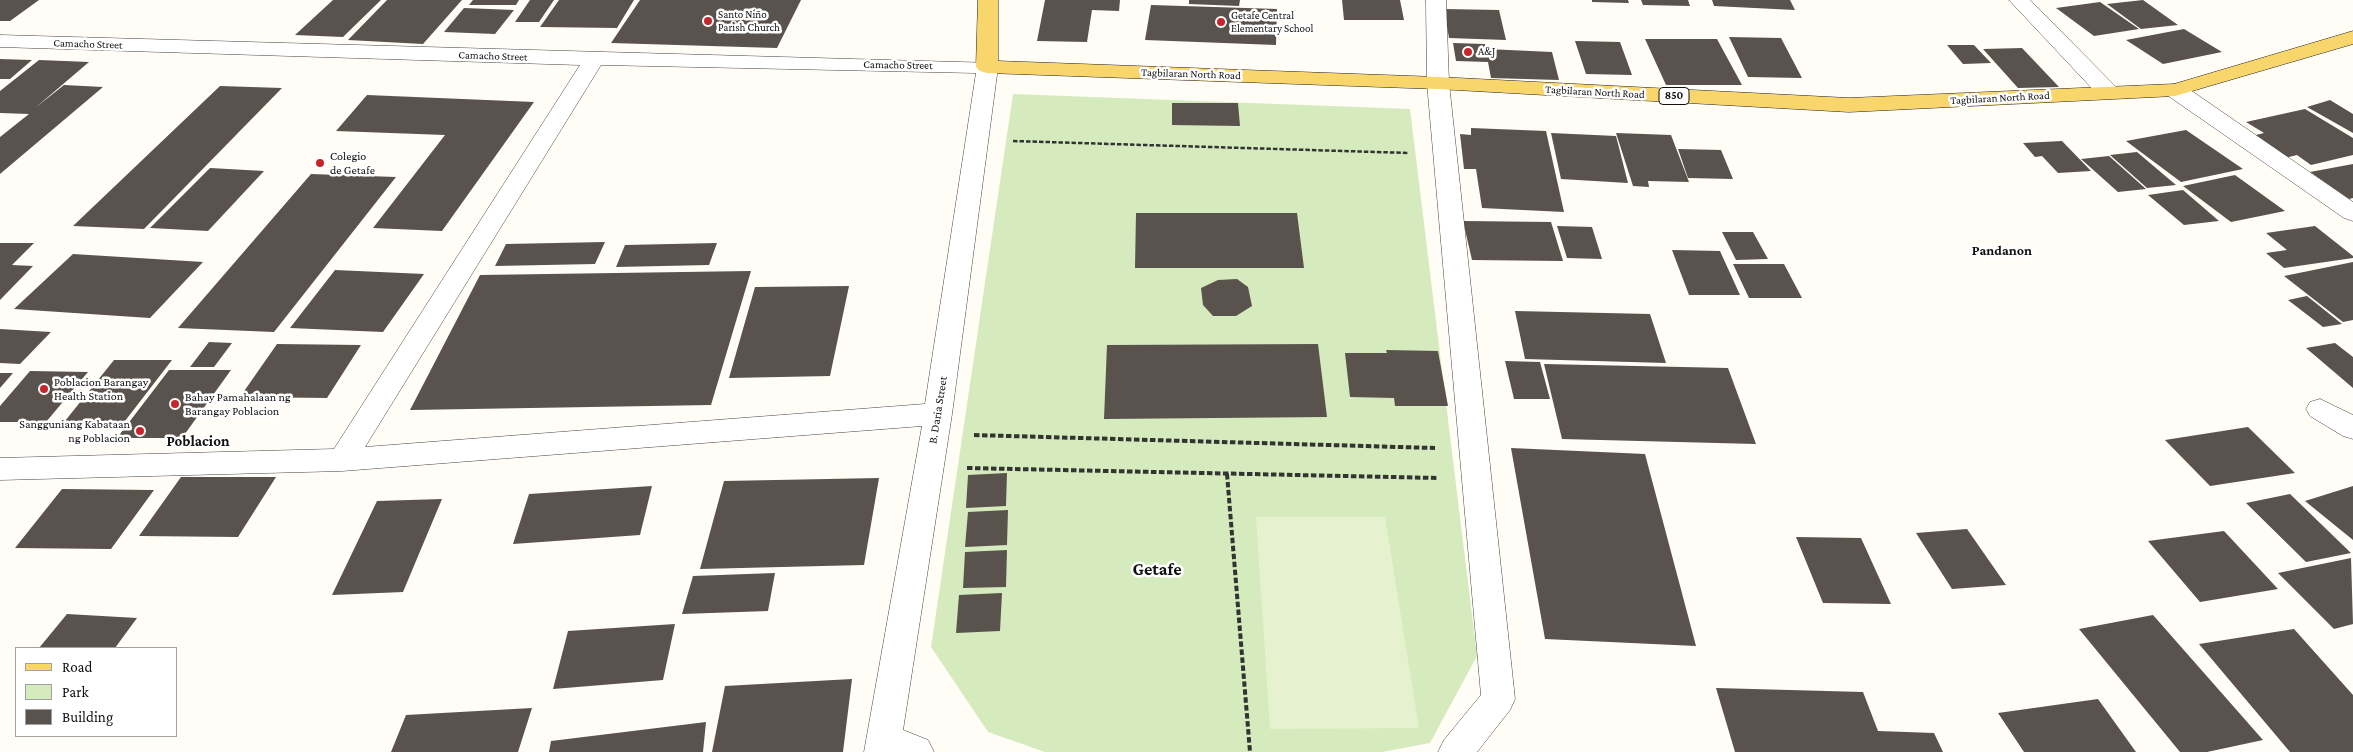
<!DOCTYPE html>
<meta charset="utf-8">
<style>
body{margin:0}
#map{position:relative;width:2353px;height:752px;overflow:hidden;background:#fffdf5;font-family:"Crimson Pro",serif}
canvas{display:block}
.legend{position:absolute;left:15px;top:647px;width:162px;height:90px;box-sizing:border-box;background:#fff;border:1px solid #a0a0a0;margin:0;padding:6px 9px;list-style:none;font-size:15px;color:#111}
.legend li{display:flex;align-items:center;gap:10px;height:25px}
.legend b{width:25px;border:1px solid #a0a0a0}
</style>
<div id="map">
<canvas width="2353" height="752"></canvas>
<ul class="legend">
<li><b style="height:6px;background:#f9d66b"></b>Road</li>
<li><b style="height:14px;background:#d5ebbd"></b>Park</li>
<li><b style="height:14px;background:#5a524d"></b>Building</li>
</ul>
</div>
<script>
const g = document.querySelector('canvas').getContext('2d');
g.lineJoin = 'round';
function fillPath(path, color) {
  g.fillStyle = color;
  g.fill(path, 'evenodd');
}
function shape(rows) {
  const path = new Path2D();
  for (const r of rows) {
    path.moveTo(r[0], r[1]);
    for (let i = 2; i < r.length; i += 2) path.lineTo(r[i], r[i + 1]);
  }
  return path;
}
function stroke(path, color, width, dash) {
  g.strokeStyle = color;
  g.lineWidth = width;
  g.lineCap = dash ? 'butt' : 'round';
  g.setLineDash(dash || []);
  g.stroke(path);
}
function write(font, color, halo, rows, align = 'center') {
  g.font = font + ' "Crimson Pro",serif';
  g.lineWidth = 5;
  g.setLineDash([]);
  g.textBaseline = 'middle';
  g.strokeStyle = halo;
  g.fillStyle = color;
  for (const [text, x, y, turn = 0] of rows) {
    g.save();
    g.translate(x, y);
    g.rotate((+turn || 0) * Math.PI / 180);
    g.textAlign = isNaN(turn) ? turn : align;
    if (halo) g.strokeText(text, 0, 0);
    g.fillText(text, 0, 0);
    g.restore();
  }
}
fillPath(shape([
 [1013,94,1410,109,1477,656,1430,743,1382,752,1045,752,988,732,931,647]
]), '#d5ebbd');
fillPath(shape([
 [1256,517,1385,517,1419,728,1270,729]
]), '#e6f2cf');
fillPath(shape([
 [0,0,39,0,10,21,0,21],
 [333,0,381,0,343,37,295,35],
 [387,0,462,0,423,44,348,40],
 [473,0,519,0,516,5,469,5],
 [530,0,554,0,539,22,515,22],
 [559,0,634,0,617,28,540,27],
 [640,0,801,0,777,48,611,43],
 [1045,0,1120,0,1119,11,1092,10,1087,42,1037,41],
 [1189,0,1240,0,1239,6,1189,4],
 [1342,0,1400,0,1404,20,1344,20],
 [1592,0,1628,0,1629,3,1592,2],
 [1641,0,1688,0,1690,6,1643,5],
 [1712,0,1790,0,1795,10,1714,6],
 [2143,0,2178,25,2141,29,2107,4],
 [2100,2,2139,29,2094,36,2056,8],
 [1151,5,1277,9,1276,45,1145,40],
 [464,8,514,10,495,34,444,32],
 [1444,9,1499,10,1506,40,1449,38],
 [2184,29,2222,52,2163,64,2126,40],
 [1729,37,1781,38,1802,78,1748,77],
 [1645,39,1717,39,1742,85,1666,85],
 [1575,41,1620,42,1632,75,1586,74],
 [1453,43,1485,44,1487,56,1487,49,1552,52,1559,80,1491,78,1488,62,1456,61],
 [1947,45,1974,45,1991,63,1963,64],
 [2022,48,2059,87,2018,88,1983,49],
 [0,59,32,60,10,79,0,79],
 [39,60,89,62,35,108,64,85,103,87,0,174,0,137,29,114,0,113,0,91],
 [220,86,282,88,144,229,73,226],
 [367,95,534,102,442,231,373,228,445,135,336,131],
 [2330,100,2353,114,2353,133,2307,107],
 [1172,103,1238,103,1240,126,1172,125],
 [2305,109,2353,138,2353,155,2311,165,2297,155,2281,159,2248,137,2264,133,2246,122],
 [1471,128,1546,131,1564,212,1482,208,1476,169,1464,169,1460,134,1471,135],
 [2186,130,2243,169,2181,182,2126,141],
 [1551,133,1616,136,1628,183,1561,179],
 [1616,133,1671,135,1689,182,1648,181,1649,187,1633,186],
 [2062,141,2091,171,2058,173,2042,156,2035,157,2023,143],
 [1678,149,1721,150,1733,179,1688,178],
 [2137,152,2176,185,2147,188,2110,155],
 [2109,156,2146,189,2118,192,2081,159],
 [2353,164,2353,198,2349,199,2310,172],
 [210,168,264,171,208,231,150,228],
 [311,174,396,177,274,332,178,328],
 [2235,175,2285,211,2231,222,2183,186],
 [2183,190,2219,221,2184,225,2148,195],
 [1136,213,1297,213,1304,268,1135,268],
 [1463,221,1551,222,1563,261,1472,260],
 [1557,226,1592,227,1602,259,1567,258],
 [2315,226,2353,256,2353,258,2284,268,2266,253,2287,250,2266,233],
 [1722,232,1753,232,1768,259,1736,260],
 [605,242,595,264,495,266,506,244],
 [0,243,34,243,12,265,33,266,0,300],
 [717,243,709,265,616,267,625,245],
 [1672,250,1720,251,1740,295,1689,295],
 [73,254,203,262,150,318,14,309],
 [2353,262,2353,320,2343,322,2284,276],
 [1733,264,1784,264,1802,298,1749,298],
 [335,270,424,274,383,332,290,328],
 [751,271,711,405,410,410,480,275],
 [1237,279,1248,287,1252,306,1236,316,1213,316,1203,305,1201,288,1218,280],
 [849,286,830,376,729,378,755,287],
 [2307,296,2342,324,2323,327,2288,300],
 [1515,311,1650,314,1666,363,1525,359],
 [0,329,51,332,20,364,0,363],
 [209,342,232,343,214,367,190,367],
 [2335,343,2353,357,2353,388,2306,348],
 [277,344,361,345,327,398,240,397],
 [1318,344,1327,417,1104,419,1107,345],
 [1386,350,1438,351,1448,406,1395,406,1394,398,1350,397,1345,353,1387,353],
 [114,360,172,360,125,421,65,421],
 [1505,361,1540,362,1550,399,1514,399],
 [1544,364,1728,368,1756,444,1562,439],
 [169,370,231,370,182,438,117,438],
 [30,371,88,372,46,422,0,422,0,406],
 [0,373,13,373,0,388],
 [2248,427,2295,473,2210,486,2165,440],
 [1511,448,1645,454,1696,646,1545,639],
 [1007,473,1006,506,966,508,968,475],
 [181,477,276,477,238,537,139,536],
 [879,478,864,565,700,569,724,481],
 [652,486,640,535,513,544,529,494],
 [2353,486,2353,540,2305,501],
 [62,489,154,490,111,549,15,548],
 [2290,494,2351,553,2306,562,2246,503],
 [442,499,403,592,332,595,377,501],
 [1008,510,1007,545,965,547,968,512],
 [1967,529,2006,585,1952,589,1916,533],
 [2224,531,2278,589,2200,602,2148,541],
 [1796,537,1861,538,1891,604,1823,603],
 [1007,550,1006,587,963,588,965,552],
 [2351,558,2353,624,2334,629,2278,573],
 [775,573,768,611,682,614,693,576],
 [1002,593,1000,631,956,633,959,595],
 [67,614,137,618,115,648,39,648],
 [2153,615,2263,740,2207,752,2180,752,2079,629],
 [675,624,663,680,553,689,568,631],
 [2294,629,2353,695,2353,752,2290,752,2199,644],
 [852,679,843,752,712,752,725,686],
 [1716,688,1863,692,1878,731,1934,733,1943,752,1735,752],
 [2098,699,2136,752,2024,752,1998,713],
 [532,708,518,752,391,752,406,715],
 [706,722,703,752,549,752,551,741]
]), '#5a524d');
const minor = shape([
 [1426,0,1446,0,1449,83,1515,699,1510,710,1477,752,1438,752,1444,740,1481,695,1427,83,1426,0],
 [2009,0,2030,0,2116,87,2119,92,2116,97,2108,98,2100,97,2009,0],
 [0,35,994,63,998,67,952,414,903,730,928,740,934,752,864,752,922,426,342,471,0,480,0,458,334,449,580,65,0,47,0,35],
 [601,65,976,73,925,404,365,447,601,65],
 [2175,84,2183,85,2353,202,2353,221,2344,218,2167,95,2164,90,2167,85,2175,84],
 [2320,399,2353,415,2353,439,2343,436,2310,416,2306,409,2310,402,2320,399]
]);
const major = shape([
 [978,0,998,0,998,61,1438,77,1849,98,2174,84,2353,31,2353,44,2175,96,1849,112,1438,89,987,73,980,71,976,67,978,0]
]);
stroke(minor, '#444', 1);
stroke(major, '#222', 1);
stroke(shape([
 [1013,141,1409,153]
]), '#333', 2.5, [4.5, 2]);
stroke(shape([
 [974,435,1435,448],
 [967,468,1438,478],
 [1227,474,1250,752]
]), '#333', 4, [5.5, 2.5]);
fillPath(minor, '#fff');
fillPath(major, '#f9d66b');
for (const [x, y, r, color] of [
 [708,21,5,"#c4262e"],
 [1221,22,5,"#c4262e"],
 [1468,52,5,"#c4262e"],
 [320,163,5,"#c4262e"],
 [44,389,5,"#c4262e"],
 [175,404,5,"#c4262e"],
 [140,431,5,"#c4262e"]
]) {
  const dot = new Path2D();
  dot.arc(x, y, r, 0, 2 * Math.PI);
  g.fillStyle = color;
  g.fill(dot);
  stroke(dot, '#fff', 2);
}
write('11px', '#111', '#fff', [
 ["Santo Niño",718,15],
 ["Parish Church",718,28],
 ["Getafe Central",1231,16],
 ["Elementary School",1231,29],
 ["A&J",1478,52]
], 'left');
write('11px', '#111', '#fff', [
 ["Camacho Street",88,44,2],
 ["Camacho Street",493,56,2],
 ["Camacho Street",898,65,1],
 ["Tagbilaran North Road",1191,74,2],
 ["Tagbilaran North Road",1595,92,3],
 ["Tagbilaran North Road",2000,98,-3]
]);
for (const [x, y, w] of [
 [1674,96,30]
]) {
  const box = new Path2D();
  box.roundRect(x - w / 2, y - 8.5, w, 17, 4);
  g.fillStyle = '#fff';
  g.fill(box);
  stroke(box, '#111', 1);
}
write('bold 11px', '#111', null, [
 ["850",1674,96]
]);
write('12px', '#111', '#fff', [
 ["Colegio",330,156],
 ["de Getafe",330,170],
 ["Poblacion Barangay",54,382],
 ["Health Station",54,396],
 ["Bahay Pamahalaan ng",185,397],
 ["Barangay Poblacion",185,411],
 ["Sangguniang Kabataan",130,424,"right"],
 ["ng Poblacion",130,438,"right"]
], 'left');
write('12px', '#111', '#fff', [
 ["B. Daria Street",938,410,-81]
]);
write('bold 14px', '#111', '#fff', [
 ["Pandanon",2002,251]
]);
write('bold 15px', '#111', '#fff', [
 ["Poblacion",198,441]
]);
write('bold 18px', '#111', '#fff', [
 ["Getafe",1157,569]
]);
</script>
